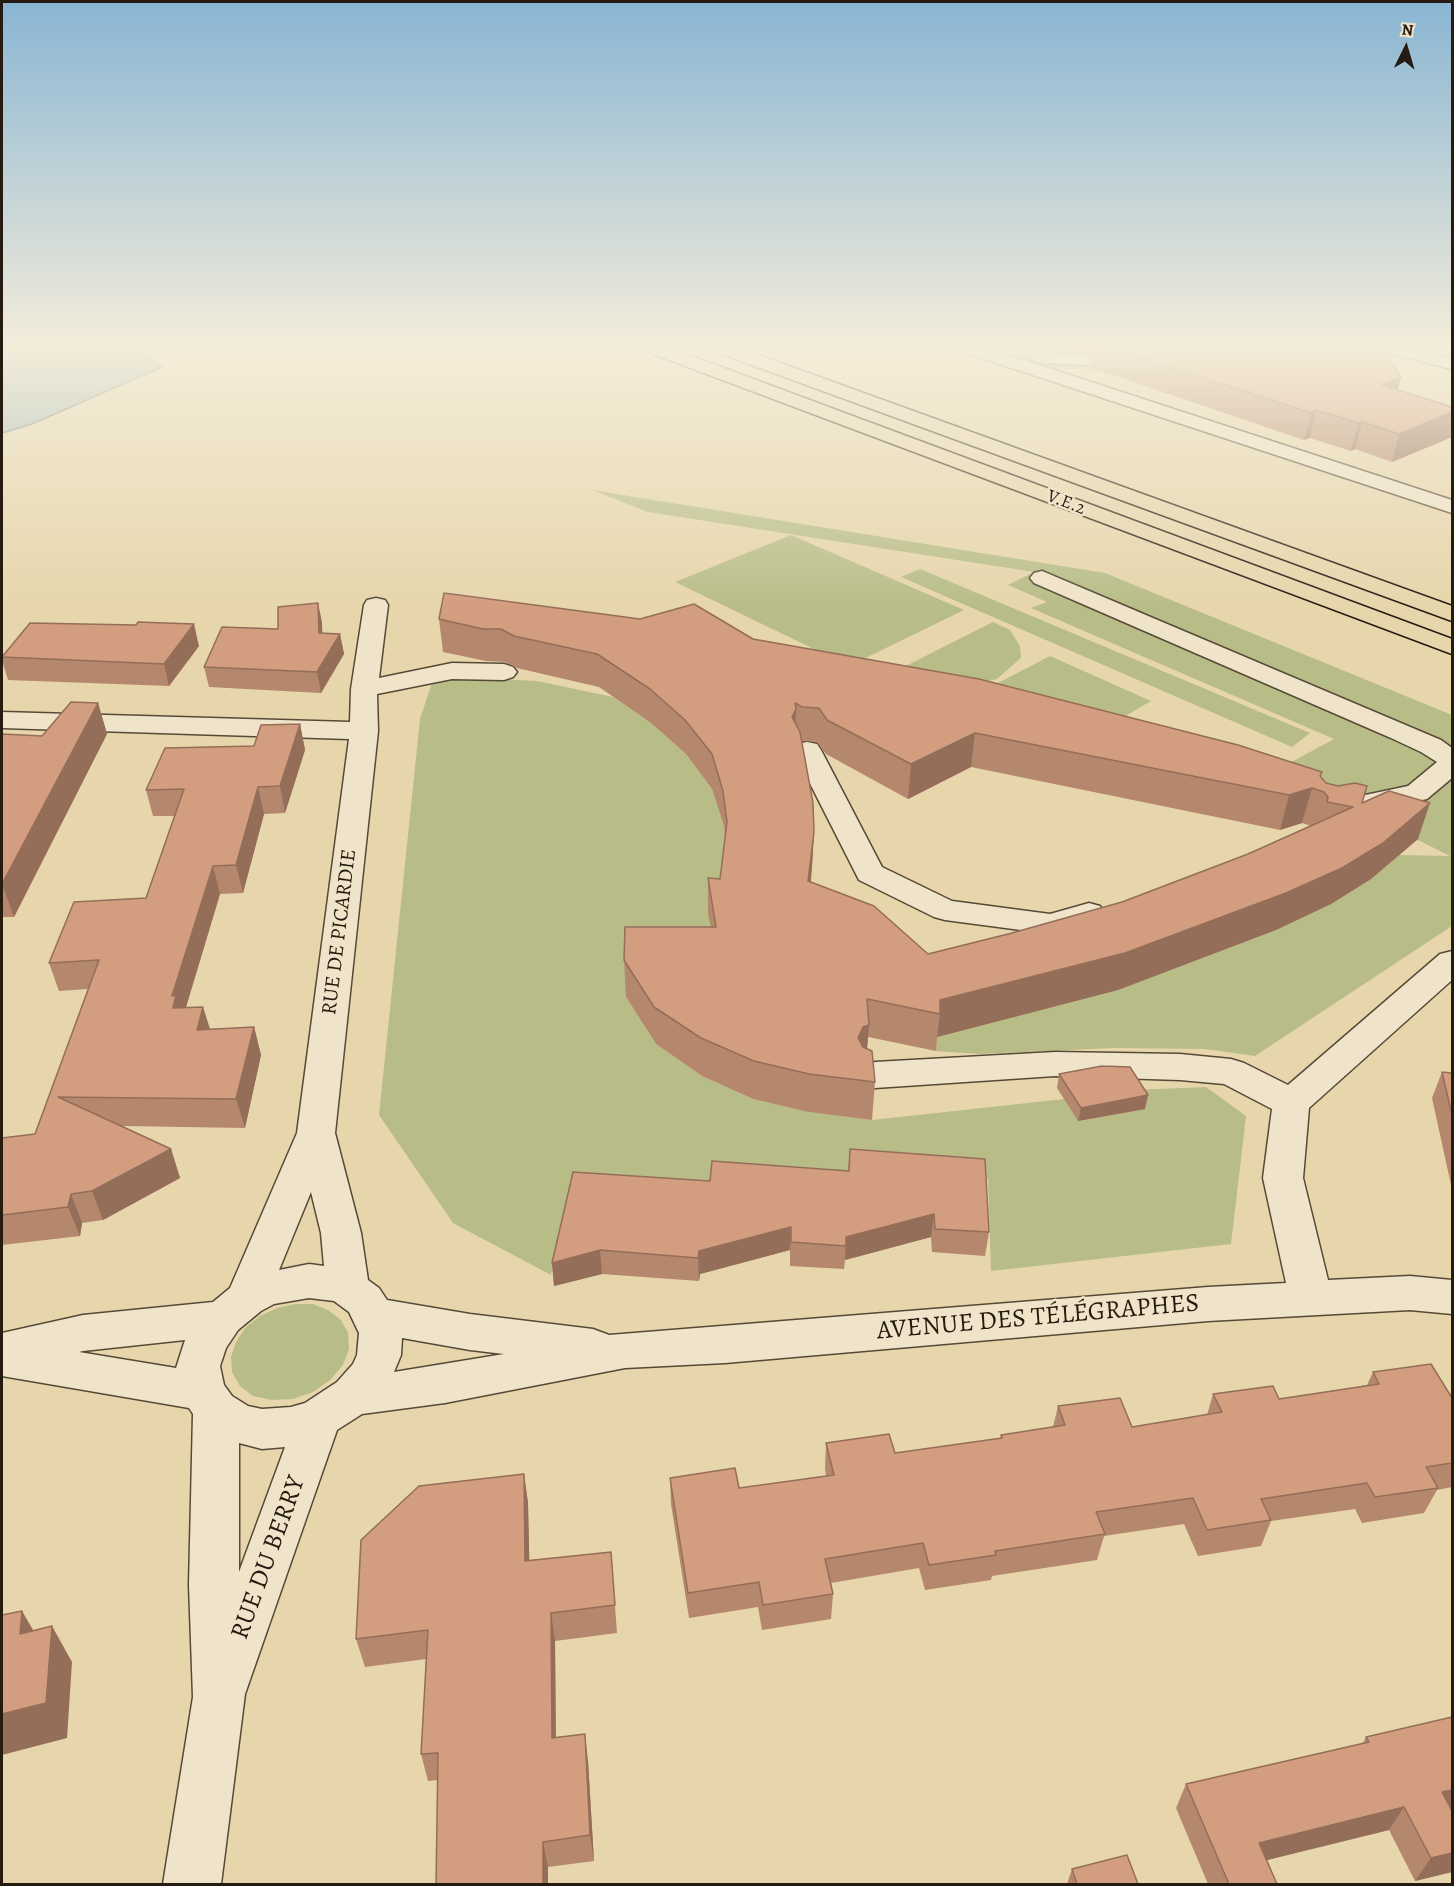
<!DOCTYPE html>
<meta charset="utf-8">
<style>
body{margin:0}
#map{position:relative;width:1454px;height:1886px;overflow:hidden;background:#e7d6ac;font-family:Alegreya,serif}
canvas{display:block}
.frame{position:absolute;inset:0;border:3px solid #261b10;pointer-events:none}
.north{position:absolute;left:1376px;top:18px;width:60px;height:60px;-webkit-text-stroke:4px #efe4c9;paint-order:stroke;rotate:5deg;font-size:16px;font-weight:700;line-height:24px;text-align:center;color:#261b10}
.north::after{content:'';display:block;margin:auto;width:21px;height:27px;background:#261b10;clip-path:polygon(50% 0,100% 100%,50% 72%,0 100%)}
</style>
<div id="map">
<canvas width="1454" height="1886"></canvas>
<div class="frame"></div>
<div class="north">N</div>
</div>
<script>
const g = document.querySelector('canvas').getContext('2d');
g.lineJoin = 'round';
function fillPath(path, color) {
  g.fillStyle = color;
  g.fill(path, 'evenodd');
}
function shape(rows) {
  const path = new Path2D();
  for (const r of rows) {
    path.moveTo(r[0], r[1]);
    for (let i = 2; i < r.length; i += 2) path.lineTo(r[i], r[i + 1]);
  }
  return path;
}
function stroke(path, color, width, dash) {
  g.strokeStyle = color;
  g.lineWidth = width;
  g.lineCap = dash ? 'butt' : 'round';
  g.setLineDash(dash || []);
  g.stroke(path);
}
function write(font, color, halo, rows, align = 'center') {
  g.font = font + ' Alegreya,serif';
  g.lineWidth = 5;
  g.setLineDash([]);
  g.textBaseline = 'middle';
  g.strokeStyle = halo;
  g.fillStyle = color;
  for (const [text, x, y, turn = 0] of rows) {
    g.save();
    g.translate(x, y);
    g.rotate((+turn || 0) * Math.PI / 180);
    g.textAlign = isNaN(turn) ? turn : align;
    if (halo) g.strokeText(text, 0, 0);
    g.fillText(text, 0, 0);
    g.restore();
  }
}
fillPath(shape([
 [1015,345,1175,345,1120,371,1044,368,1011,355],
 [592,490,1105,573,1452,715,1452,926,1255,1056,1205,1049,1114,1048,978,1054,936,1051,935,1037,1118,990,1276,930,1331,904,1371,879,1399,855,1450,856,1410,836,1249,785,1334,739,1031,608,1047,602,1008,585,1034,572,648,512],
 [791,535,964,610,849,666,675,582],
 [920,569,1310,733,1292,747,901,577],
 [993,622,1010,630,1020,646,1021,658,997,679,971,686,884,677],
 [1050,656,1151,701,1100,731,998,683],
 [478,678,537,681,613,697,651,723,686,754,712,789,724,826,727,858,717,964,626,997,656,1044,702,1076,753,1099,808,1112,872,1120,1064,1099,1079,1121,1146,1108,1133,1090,1206,1087,1246,1116,1231,1244,991,1271,988,1179,800,1168,798,1187,572,1184,551,1275,453,1223,379,1115,420,719,432,683],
 [295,1304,313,1304,328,1310,341,1320,348,1333,349,1349,343,1365,330,1380,313,1392,293,1399,272,1400,253,1396,240,1386,232,1372,231,1357,236,1342,245,1328,260,1316,277,1308]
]), '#b8bd87');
const water = shape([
 [2,345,134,345,162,367,32,424,2,433,2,345]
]);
fillPath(water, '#9bb7b4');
stroke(water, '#6c7972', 1.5);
const minor = shape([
 [951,345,978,345,1452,500,1452,513,954,349,951,345],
 [1030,345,1048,345,1048,353,1120,356,1118,345,1136,345,1139,362,1136,366,1130,367,1040,363,1034,362,1031,358,1030,345],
 [1369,345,1399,345,1452,359,1452,369,1372,349,1369,345],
 [1042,571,1441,740,1452,748,1452,778,1427,799,1361,813,1351,810,1346,804,1351,798,1408,786,1437,762,1421,752,1391,738,1034,583,1030,578,1034,573,1042,571],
 [376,598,385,600,388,605,379,678,452,663,504,664,513,667,517,672,513,677,504,680,452,679,377,694,378,731,335,1133,361,1233,368,1280,379,1288,387,1300,470,1314,593,1329,609,1335,1208,1287,1286,1283,1263,1178,1272,1109,1224,1084,1180,1080,1055,1076,875,1088,862,1084,857,1075,862,1066,875,1062,1055,1052,1180,1054,1231,1059,1244,1063,1288,1085,1440,954,1452,951,1452,980,1309,1108,1303,1178,1328,1280,1410,1276,1452,1280,1452,1314,1410,1310,1208,1321,725,1363,625,1368,445,1403,362,1414,337,1430,245,1694,221,1884,163,1884,193,1697,189,1585,193,1414,189,1408,2,1376,2,1333,83,1315,213,1302,230,1288,297,1133,349,739,2,728,2,712,350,722,351,689,364,605,367,600,376,598],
 [311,1192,321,1233,324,1266,309,1264,279,1270,311,1192],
 [309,1298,334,1301,349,1312,359,1333,357,1355,353,1364,337,1382,305,1403,291,1407,262,1409,248,1406,232,1396,224,1385,220,1366,226,1348,238,1330,261,1311,274,1304,309,1298],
 [402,1338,470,1350,504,1354,394,1372,401,1355,402,1338],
 [185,1340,176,1368,79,1352,83,1351,185,1340],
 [239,1443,262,1449,285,1447,239,1572,239,1443],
 [807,742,817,744,821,750,882,867,952,901,1050,914,1089,903,1100,906,1105,913,1100,920,1051,934,945,920,934,917,859,880,793,750,797,744,807,742]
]);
const highway = shape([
 [637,345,662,345,1452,639,1452,654,640,349,637,345],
 [705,345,731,345,1452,606,1452,621,708,349,705,345]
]);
stroke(minor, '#564a37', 3);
stroke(highway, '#261b10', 3);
fillPath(minor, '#efe4c9');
fillPath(highway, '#e7d6ac');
fillPath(shape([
 [1049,345,1314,345,1317,350,1398,390,1452,407,1452,437,1392,462,1355,449,1351,451,1310,438,1304,440,1089,367,1091,353,1050,351],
 [318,603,322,623,322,633,340,634,344,654,321,693,209,687,204,667,278,629],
 [439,619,753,639,1320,777,1326,783,1362,803,1418,839,1371,879,1331,904,1276,930,1118,990,937,1037,936,1051,868,1037,867,1049,875,1082,872,1120,808,1112,753,1099,702,1076,656,1044,626,997,624,960,711,927,708,914,708,878,720,879,725,839,724,826,712,789,686,754,651,723,599,687,517,668,505,662,486,661,443,652],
 [802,741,817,742,826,754,908,799,971,767,1280,830,1302,823,1311,826,1248,854,1122,902,1012,933,928,954,811,882,814,832],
 [136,625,199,646,169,686,8,680,2,660,2,656],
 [98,703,107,734,14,917,2,917,2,734,42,736],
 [300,724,305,750,285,813,264,814,243,893,220,894,186,1007,210,1029,254,1027,261,1055,245,1128,122,1126,171,1149,180,1178,103,1220,82,1223,80,1236,2,1245,2,1138,35,1134,88,989,59,991,49,963,146,898,175,816,153,816,146,790,254,746],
 [1442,1072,1452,1073,1452,1185,1451,1185,1432,1098],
 [1059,1074,1148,1095,1145,1109,1078,1121,1057,1088],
 [850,1149,989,1232,985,1256,932,1252,931,1237,845,1260,844,1269,790,1266,790,1250,700,1274,699,1281,602,1274,554,1286,552,1263,710,1181,848,1171],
 [1373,1372,1452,1398,1452,1487,1437,1490,1424,1513,1362,1523,1355,1509,1271,1521,1261,1546,1198,1556,1184,1524,1104,1536,1097,1560,992,1576,991,1580,925,1590,919,1568,831,1583,833,1594,831,1619,762,1630,758,1607,689,1618,671,1504,670,1478,739,1488,826,1476,825,1469,826,1443,895,1453,1000,1439,1001,1435,1053,1427,1058,1406,1132,1427,1207,1415,1213,1394,1279,1399,1367,1385],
 [524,1474,528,1503,529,1560,611,1552,617,1633,555,1641,556,1737,588,1761,594,1861,548,1867,548,1884,436,1884,438,1780,428,1781,421,1754,426,1659,365,1667,356,1639],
 [1366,1737,1452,1809,1452,1872,1415,1881,1389,1830,1267,1860,1277,1884,1208,1884,1176,1808,1186,1784,1363,1743],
 [1072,1869,1138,1884,1067,1884]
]), '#b5876d');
fillPath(shape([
 [1401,377,1394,404,1382,385],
 [1316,410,1310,438,1304,440,1311,413],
 [1452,412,1452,437,1392,462,1399,434],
 [1362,422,1355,449,1351,451,1358,423],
 [318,603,322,623,323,653,319,633],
 [194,624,199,646,169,686,164,664],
 [340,634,344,654,321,693,317,672],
 [98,703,107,734,14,917,2,884],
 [796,709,795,743,792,717],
 [300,724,305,750,285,813,280,786],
 [975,733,971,767,908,799,911,764],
 [258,787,264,814,243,893,236,865],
 [1312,788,1302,823,1280,830,1289,795],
 [1430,803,1418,839,1371,879,1331,904,1276,930,1118,990,937,1037,940,1014,940,1000],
 [814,832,812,868,806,917,808,881],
 [213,866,220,894,183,1017,173,1008,172,996],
 [203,1007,212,1035,197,1030],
 [869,1025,866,1062,858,1038,863,1027],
 [254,1027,261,1055,245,1128,236,1099],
 [1148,1095,1145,1109,1078,1121,1081,1108],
 [171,1149,180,1178,103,1220,92,1191],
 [71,1194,82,1223,80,1236,68,1207],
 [934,1214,931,1237,845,1260,846,1237],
 [791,1227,790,1250,700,1274,699,1281,698,1258,699,1251],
 [600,1250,602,1274,554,1286,552,1263],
 [524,1474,528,1503,530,1589,525,1561],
 [22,1611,43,1647,20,1634],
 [551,1613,555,1641,556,1765,552,1738],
 [52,1626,72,1662,67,1738,2,1755,2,1714],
 [585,1734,588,1761,594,1861,590,1835],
 [1452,1790,1452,1809,1426,1816,1442,1792],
 [1404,1807,1389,1830,1247,1865,1259,1843],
 [543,1842,548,1867,548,1884,543,1884],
 [1452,1853,1452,1872,1415,1881,1431,1858]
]), '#946e59');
const building = shape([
 [1103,345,1314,345,1317,350,1385,353,1401,377,1382,385,1452,407,1452,412,1399,434,1362,422,1358,423,1316,410,1311,413,1103,345],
 [444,593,640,619,694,604,753,639,979,679,1238,745,1322,772,1320,776,1326,783,1338,786,1355,783,1367,786,1362,803,1389,791,1430,803,1383,843,1342,868,1286,893,1125,953,940,1000,940,1014,867,999,869,1025,863,1027,858,1038,863,1047,872,1051,875,1082,809,1074,754,1061,701,1038,654,1007,624,960,625,927,716,927,708,878,720,879,727,822,723,791,712,754,685,720,650,689,597,654,514,636,501,629,483,629,439,619,444,593],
 [795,703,802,707,819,708,827,720,911,764,975,733,1289,795,1312,788,1324,792,1328,797,1327,802,1353,807,1248,854,1122,902,1012,933,928,954,874,906,808,881,814,832,813,803,800,732,792,717,796,709,795,703],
 [318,603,319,633,340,634,317,672,204,667,222,627,278,629,278,607,318,603],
 [138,622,194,624,164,664,2,657,30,623,136,625,138,622],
 [71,702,98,703,2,884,2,734,42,736,71,702],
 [300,724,280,786,258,787,236,865,213,866,172,996,176,995,173,1008,203,1007,197,1030,254,1027,236,1099,58,1097,171,1149,92,1191,71,1194,68,1207,2,1215,2,1138,35,1134,99,960,49,963,74,902,146,898,184,789,146,790,165,748,254,746,261,725,300,724],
 [1102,1066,1130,1067,1148,1095,1081,1108,1059,1074,1102,1066],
 [1442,1072,1452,1073,1452,1115,1442,1072],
 [850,1149,985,1159,989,1232,935,1229,934,1214,846,1237,846,1246,791,1242,791,1227,699,1251,698,1258,600,1250,552,1263,573,1172,710,1181,712,1161,849,1171,850,1149],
 [1431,1364,1452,1398,1452,1463,1426,1467,1438,1488,1375,1497,1367,1483,1261,1499,1271,1520,1207,1530,1193,1498,1096,1512,1105,1534,995,1551,996,1555,929,1565,923,1543,825,1559,833,1594,763,1605,759,1582,688,1593,670,1478,735,1468,739,1488,834,1475,826,1443,889,1434,895,1453,1002,1438,1001,1435,1065,1425,1058,1406,1120,1398,1132,1427,1222,1412,1213,1394,1273,1386,1279,1399,1379,1384,1373,1372,1431,1364],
 [524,1474,525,1561,611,1552,615,1605,551,1613,552,1738,585,1734,590,1835,543,1842,543,1884,436,1884,438,1753,421,1754,428,1630,356,1639,361,1540,419,1486,524,1474],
 [22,1611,20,1634,52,1626,46,1703,2,1714,2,1615,22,1611],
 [1452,1717,1452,1790,1442,1792,1452,1811,1452,1853,1431,1858,1404,1807,1259,1843,1277,1884,1229,1884,1186,1784,1369,1742,1366,1737,1452,1717],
 [1127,1855,1138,1884,1077,1884,1072,1869,1127,1855]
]);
fillPath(building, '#d39d7f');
stroke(building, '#946e59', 1.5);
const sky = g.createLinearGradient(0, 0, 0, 609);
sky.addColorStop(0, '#89b5d3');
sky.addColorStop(0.57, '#f4edda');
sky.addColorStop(1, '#f4edda00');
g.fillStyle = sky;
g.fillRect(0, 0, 1454, 609);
write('18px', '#261b10', '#efe4c9', [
 ["V.E.2",1066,503,21]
]);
write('21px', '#261b10', '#efe4c9', [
 ["RUE DE PICARDIE",340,932,-83]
]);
write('26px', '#261b10', '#efe4c9', [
 ["AVENUE DES TÉLÉGRAPHES",1038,1318,-5],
 ["RUE DU BERRY",269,1558,-70]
]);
</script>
